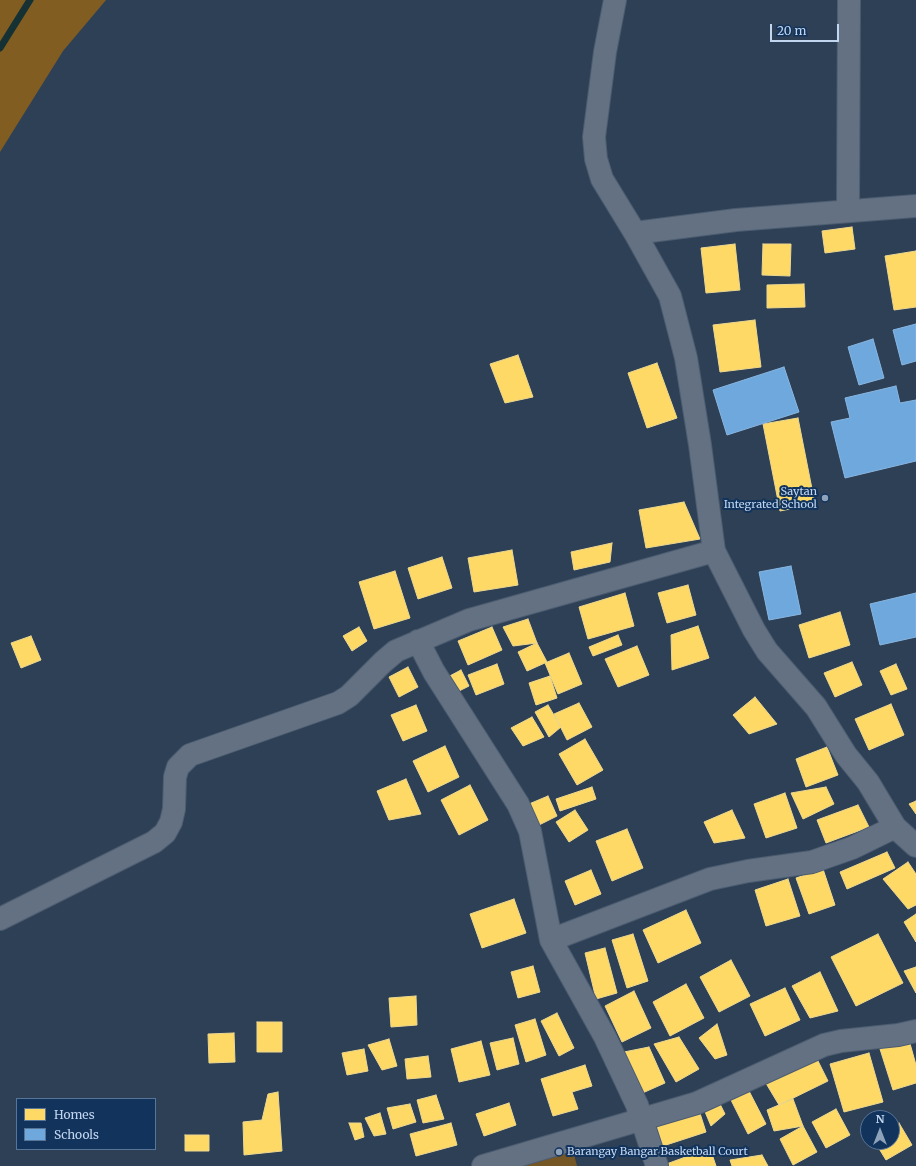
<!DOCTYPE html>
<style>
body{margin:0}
#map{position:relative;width:916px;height:1166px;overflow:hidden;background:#2e4056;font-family:Merriweather,serif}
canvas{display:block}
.legend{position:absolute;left:16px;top:1098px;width:140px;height:52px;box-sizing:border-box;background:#11335c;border:1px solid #587497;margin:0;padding:5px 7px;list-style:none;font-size:12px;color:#c2d6f0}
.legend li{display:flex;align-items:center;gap:8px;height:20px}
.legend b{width:20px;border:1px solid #587497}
.north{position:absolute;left:860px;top:1110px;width:40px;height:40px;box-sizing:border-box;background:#11335c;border:1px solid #587497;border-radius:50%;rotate:0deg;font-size:11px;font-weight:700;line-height:16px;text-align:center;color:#c2d6f0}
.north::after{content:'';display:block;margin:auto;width:14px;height:18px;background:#8ea2ba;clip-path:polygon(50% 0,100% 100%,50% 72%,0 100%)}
.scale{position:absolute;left:770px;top:24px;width:69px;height:18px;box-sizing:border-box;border:2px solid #c2d6f0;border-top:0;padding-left:5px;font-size:12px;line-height:14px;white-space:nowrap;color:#c2d6f0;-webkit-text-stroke:3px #11335c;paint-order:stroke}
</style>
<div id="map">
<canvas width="916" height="1166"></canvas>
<ul class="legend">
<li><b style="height:11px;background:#ffd966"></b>Homes</li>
<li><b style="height:11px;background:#6fa8dc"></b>Schools</li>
</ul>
<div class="north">N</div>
<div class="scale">20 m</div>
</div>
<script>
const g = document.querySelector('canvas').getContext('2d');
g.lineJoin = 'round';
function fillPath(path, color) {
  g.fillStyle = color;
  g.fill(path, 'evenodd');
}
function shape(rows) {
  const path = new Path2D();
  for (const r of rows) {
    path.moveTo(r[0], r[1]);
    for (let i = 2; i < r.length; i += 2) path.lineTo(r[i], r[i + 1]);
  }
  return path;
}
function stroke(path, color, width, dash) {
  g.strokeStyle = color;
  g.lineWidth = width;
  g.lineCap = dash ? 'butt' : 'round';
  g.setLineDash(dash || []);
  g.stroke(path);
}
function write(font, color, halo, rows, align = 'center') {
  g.font = font + ' Merriweather,serif';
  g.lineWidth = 4;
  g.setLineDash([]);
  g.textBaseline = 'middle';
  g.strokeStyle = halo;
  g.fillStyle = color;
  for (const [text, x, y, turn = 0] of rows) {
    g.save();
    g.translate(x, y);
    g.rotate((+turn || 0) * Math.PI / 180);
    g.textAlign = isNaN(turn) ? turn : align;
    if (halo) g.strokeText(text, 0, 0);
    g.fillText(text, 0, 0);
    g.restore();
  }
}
fillPath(shape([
 [571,1143,577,1166,523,1166,521,1161]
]), '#755625');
fillPath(shape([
 [0,0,106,0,63,51,0,152]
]), '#815d22');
const homes = shape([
 [852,227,855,249,825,253,822,231,852,227],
 [735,244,740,290,706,293,701,248,735,244],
 [763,244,791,244,790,276,762,275,763,244],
 [916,251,916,307,894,310,885,256,916,251],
 [804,284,805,307,767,308,767,285,804,284],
 [755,320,761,367,720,372,713,325,755,320],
 [518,355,533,397,505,403,490,364,518,355],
 [657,363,677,418,647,428,628,373,657,363],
 [798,418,815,504,780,511,763,424,798,418],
 [684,502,700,539,646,548,639,510,684,502],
 [612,543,610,562,574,570,571,552,612,543],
 [512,550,518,585,474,592,468,558,512,550],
 [442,557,452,588,418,599,408,568,442,557],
 [395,571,410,618,374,629,359,582,395,571],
 [688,585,696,615,667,623,658,593,688,585],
 [625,593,634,626,588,639,579,607,625,593],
 [840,612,850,645,809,658,799,625,840,612],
 [528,619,537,643,513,646,503,627,528,619],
 [698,626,709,658,672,670,671,635,698,626],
 [359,627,367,641,352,651,343,636,359,627],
 [492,627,502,650,468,665,458,641,492,627],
 [618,635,622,645,593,656,589,647,618,635],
 [31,636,41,660,21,668,11,643,31,636],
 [537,643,547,662,527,671,518,652,537,643],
 [637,646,649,675,618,687,605,659,637,646],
 [569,653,582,684,558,694,545,663,569,653],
 [852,662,862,685,835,697,824,673,852,662],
 [497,664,504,684,476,695,468,675,497,664],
 [896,664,907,689,891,695,880,671,896,664],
 [408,667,418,687,399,697,389,677,408,667],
 [461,670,469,686,451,695,444,679,461,670],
 [550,676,557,698,536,705,529,683,550,676],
 [755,697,777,724,749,734,733,715,755,697],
 [579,703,592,727,567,740,554,714,579,703],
 [891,704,904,735,869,750,855,719,891,704],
 [416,705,427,731,403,741,391,715,416,705],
 [548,705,561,727,549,737,535,712,548,705],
 [532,717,544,737,523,746,511,728,532,717],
 [585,739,603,770,577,785,559,754,585,739],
 [445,746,459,777,428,792,413,761,445,746],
 [827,747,838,775,806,787,796,759,827,747],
 [406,779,421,814,389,820,377,791,406,779],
 [470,785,488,820,459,835,441,800,470,785],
 [592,787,596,799,560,811,556,799,592,787],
 [826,787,834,804,803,819,791,793,826,787],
 [785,793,797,828,766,838,754,804,785,793],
 [548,796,557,816,539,825,529,804,548,796],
 [916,801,916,814,909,804,916,801],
 [858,805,869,827,826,843,817,820,858,805],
 [575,810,588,830,569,842,556,822,575,810],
 [732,810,745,838,714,843,704,822,732,810],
 [627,829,643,868,612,881,596,841,627,829],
 [887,852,895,868,847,889,840,872,887,852],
 [908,862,916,874,916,905,908,909,883,879,908,862],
 [823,869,835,905,809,914,796,878,823,869],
 [591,870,601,894,575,905,565,881,591,870],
 [788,879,800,916,766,926,755,890,788,879],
 [514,899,526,933,482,948,470,914,514,899],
 [686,910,701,943,658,963,643,930,686,910],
 [916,914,916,942,904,922,916,914],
 [633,934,648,981,627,988,612,940,633,934],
 [878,934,903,983,856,1006,831,957,878,934],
 [605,948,617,993,596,999,585,953,605,948],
 [731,960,750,996,719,1012,700,977,731,960],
 [533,966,540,992,518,998,511,972,533,966],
 [916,967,916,993,904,971,916,967],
 [820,972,838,1011,810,1018,792,986,820,972],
 [686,984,704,1018,670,1036,653,1002,686,984],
 [785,988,800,1020,765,1036,750,1004,785,988],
 [634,991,651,1028,622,1042,605,1006,634,991],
 [416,996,417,1025,391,1027,389,998,416,996],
 [557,1013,574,1048,559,1056,541,1021,557,1013],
 [535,1019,546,1055,526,1062,515,1025,535,1019],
 [257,1022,282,1022,282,1052,257,1052,257,1022],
 [717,1024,727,1055,715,1059,699,1038,717,1024],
 [234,1033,235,1062,209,1063,208,1034,234,1033],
 [679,1037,699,1069,676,1082,654,1044,679,1037],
 [513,1038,519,1064,497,1070,490,1043,513,1038],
 [389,1039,397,1066,382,1070,368,1045,389,1039],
 [909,1040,916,1065,916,1083,893,1090,880,1049,909,1040],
 [481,1041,490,1075,459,1082,451,1049,481,1041],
 [649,1047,665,1083,638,1095,619,1053,649,1047],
 [364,1049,368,1071,347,1075,342,1053,364,1049],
 [813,1051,828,1081,779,1105,764,1080,813,1051],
 [869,1053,883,1102,844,1112,830,1064,869,1053],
 [428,1056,431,1077,407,1079,405,1059,428,1056],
 [585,1065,592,1086,572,1092,578,1109,553,1116,541,1079,585,1065],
 [749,1091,766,1124,748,1134,731,1100,749,1091],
 [278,1092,282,1151,244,1155,243,1122,262,1120,268,1094,278,1092],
 [436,1095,444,1119,423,1123,417,1100,436,1095],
 [793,1099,803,1126,774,1131,767,1110,793,1099],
 [718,1100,725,1114,711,1126,703,1107,718,1100],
 [509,1103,516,1125,484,1136,476,1114,509,1103],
 [410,1104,416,1122,393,1129,387,1108,410,1104],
 [698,1107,706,1132,663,1146,655,1121,698,1107],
 [836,1109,850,1135,826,1148,812,1122,836,1109],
 [380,1113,386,1134,374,1136,365,1118,380,1113],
 [349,1123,361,1123,364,1137,355,1140,349,1123],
 [451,1123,457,1145,416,1156,410,1134,451,1123],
 [899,1123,912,1145,886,1160,875,1142,892,1142,892,1127,899,1123],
 [803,1126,817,1152,793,1165,780,1139,803,1126],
 [185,1135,209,1135,209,1151,185,1151,185,1135],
 [710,1148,716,1166,661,1166,710,1148],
 [762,1155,768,1166,732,1166,730,1160,762,1155]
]);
fillPath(homes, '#ffd966');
stroke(homes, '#edd88f', 1);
const schools = shape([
 [916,324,916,361,902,365,893,330,916,324],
 [873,339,884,378,859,385,848,347,873,339],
 [784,367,799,412,727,435,713,390,784,367],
 [896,386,900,403,916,400,916,461,845,478,831,422,850,418,845,398,896,386],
 [791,566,801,614,769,620,759,572,791,566],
 [916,593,916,637,880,645,870,604,916,593]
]);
fillPath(schools, '#6fa8dc');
stroke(schools, '#88b6e2', 1);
stroke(shape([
 [0,48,30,0]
]), '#163133', 7);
const minor = shape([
 [615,0,605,52,594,137,596,159,602,179,635,233,670,296,686,358,700,445,714,551,754,630,767,651,816,707,846,755,868,782,895,827,916,846],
 [848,211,849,0],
 [635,233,736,220,916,206],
 [418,641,434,672,518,804,530,831,551,940,605,1037,637,1105,657,1166],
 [0,919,154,842,165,833,171,822,174,809,175,777,178,767,190,755,338,703,349,696,383,662,396,651,469,620,714,551],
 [551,940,710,879,748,871,812,862,852,848,895,827],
 [483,1166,697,1103,824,1045,841,1041,898,1035,916,1031]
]);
stroke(minor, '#4c5c70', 24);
stroke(minor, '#647183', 22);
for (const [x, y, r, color] of [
 [825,498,4,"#8ea2ba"],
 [559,1152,4,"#8ea2ba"]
]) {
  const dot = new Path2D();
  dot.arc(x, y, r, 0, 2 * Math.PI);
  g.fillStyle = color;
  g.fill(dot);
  stroke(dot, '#11335c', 1.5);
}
write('11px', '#c2d6f0', '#11335c', [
 ["Saytan",817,492],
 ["Integrated School",817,505],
 ["Barangay Bangar Basketball Court",567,1152,"left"]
], 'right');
</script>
